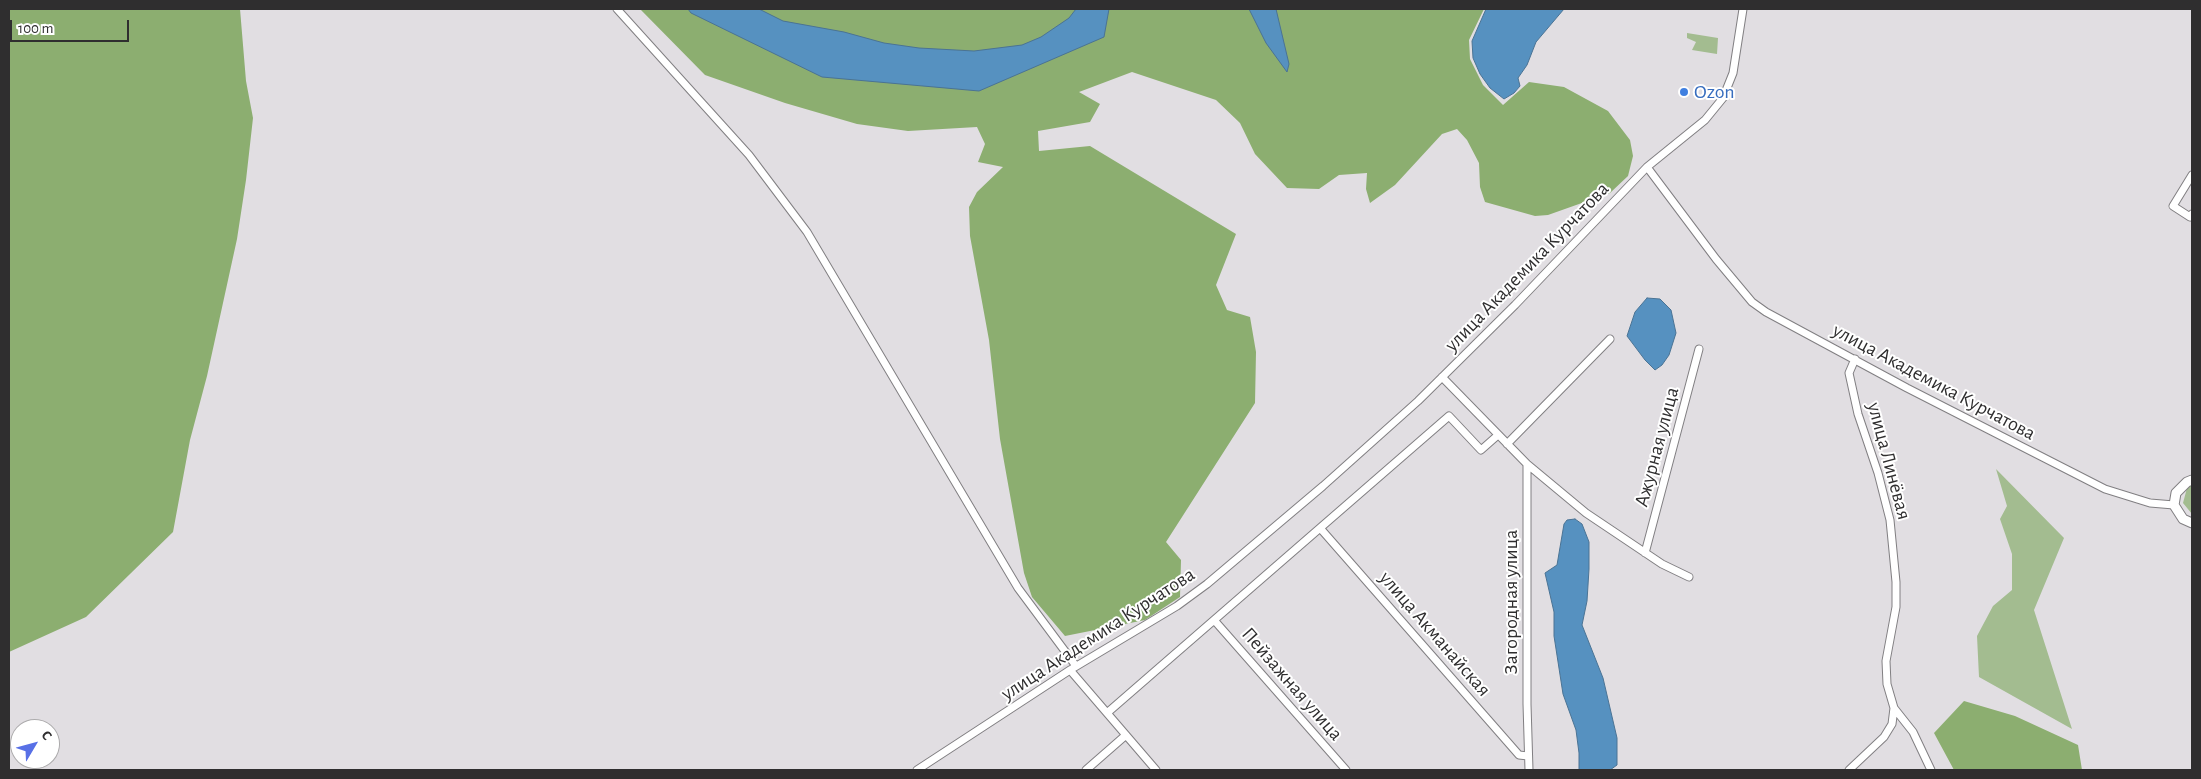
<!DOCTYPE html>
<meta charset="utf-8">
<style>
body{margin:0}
#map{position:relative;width:2201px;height:779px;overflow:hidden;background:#e1dee2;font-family:"Alegreya Sans",sans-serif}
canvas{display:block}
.frame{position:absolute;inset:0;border:10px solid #2f2e2f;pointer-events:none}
.north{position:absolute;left:10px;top:719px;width:50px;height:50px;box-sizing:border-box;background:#fff;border:1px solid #acabac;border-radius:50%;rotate:53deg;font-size:14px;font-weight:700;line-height:20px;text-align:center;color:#2f2e2f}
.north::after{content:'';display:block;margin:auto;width:18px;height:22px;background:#5870e6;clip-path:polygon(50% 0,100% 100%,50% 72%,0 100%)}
.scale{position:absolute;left:10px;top:20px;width:119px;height:22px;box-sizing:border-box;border:2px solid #2f2e2f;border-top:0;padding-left:6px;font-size:15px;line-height:18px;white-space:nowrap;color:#2f2e2f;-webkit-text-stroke:4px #fff;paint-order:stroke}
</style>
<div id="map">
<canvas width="2201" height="779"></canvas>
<div class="frame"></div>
<div class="north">С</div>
<div class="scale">100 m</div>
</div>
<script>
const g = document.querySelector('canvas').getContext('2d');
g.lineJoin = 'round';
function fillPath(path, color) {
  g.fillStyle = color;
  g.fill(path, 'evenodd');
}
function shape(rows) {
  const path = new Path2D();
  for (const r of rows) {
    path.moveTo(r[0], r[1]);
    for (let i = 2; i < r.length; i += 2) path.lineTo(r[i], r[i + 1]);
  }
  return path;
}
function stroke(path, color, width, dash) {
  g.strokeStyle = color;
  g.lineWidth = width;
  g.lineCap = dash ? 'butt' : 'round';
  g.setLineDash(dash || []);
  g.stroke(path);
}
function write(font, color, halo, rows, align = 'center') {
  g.font = font + ' "Alegreya Sans",sans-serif';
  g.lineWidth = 4;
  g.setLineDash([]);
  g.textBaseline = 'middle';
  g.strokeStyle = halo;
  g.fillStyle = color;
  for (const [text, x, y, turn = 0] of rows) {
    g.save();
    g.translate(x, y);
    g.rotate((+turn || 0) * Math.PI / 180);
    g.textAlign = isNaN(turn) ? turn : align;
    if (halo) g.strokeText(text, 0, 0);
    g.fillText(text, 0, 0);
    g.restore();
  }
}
fillPath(shape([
 [1687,33,1718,38,1717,54,1692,50,1696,42,1687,38],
 [1996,469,2064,538,2034,610,2072,729,1979,677,1977,636,1993,606,2012,590,2012,554,2000,519,2007,506],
 [2192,484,2192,514,2183,503,2187,488]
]), '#a3bc90');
fillPath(shape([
 [9,9,240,9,246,81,253,118,246,180,237,239,207,376,190,440,173,532,86,617,9,652],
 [640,9,1484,9,1469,40,1470,59,1483,85,1503,105,1529,82,1564,87,1608,111,1630,140,1633,156,1628,176,1610,193,1548,215,1535,216,1485,202,1480,187,1479,163,1467,140,1457,129,1442,134,1395,185,1370,203,1366,189,1367,173,1339,175,1319,189,1287,188,1255,154,1240,123,1216,100,1132,72,1079,92,1100,104,1090,122,1038,131,1039,151,1090,146,1236,234,1216,285,1227,310,1250,317,1256,352,1255,403,1166,542,1181,560,1180,597,1145,620,1065,636,1032,597,1024,573,1000,439,989,340,970,236,969,207,977,192,1003,167,978,162,985,144,977,127,908,131,857,124,785,103,705,75],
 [1964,701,2015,716,2078,745,2082,770,1954,770,1934,733]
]), '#8cae70');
const water = shape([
 [688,9,759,9,783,21,844,32,884,43,919,48,974,51,1022,45,1041,37,1069,18,1076,9,1109,9,1104,37,979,91,822,77,691,13,688,9],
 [1249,9,1276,9,1289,64,1287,72,1266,43,1249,9],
 [1486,9,1564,9,1536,42,1527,65,1518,78,1520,86,1514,93,1504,99,1490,88,1480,74,1473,58,1472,41,1486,9],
 [1647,298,1660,299,1671,310,1676,333,1669,355,1662,365,1655,370,1645,360,1627,336,1635,312,1647,298],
 [1575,519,1582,524,1589,542,1589,569,1587,601,1582,625,1603,678,1617,738,1617,765,1610,770,1579,770,1579,753,1576,730,1563,694,1554,636,1554,612,1545,573,1557,565,1564,524,1567,520,1575,519]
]);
fillPath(water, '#5691c0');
stroke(water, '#4a7394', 1);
const minor = shape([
 [617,9,749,155,807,232,1018,588,1076,666],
 [1647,167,1705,120,1723,98,1733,73,1743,9],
 [2192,175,2173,206,2190,217,2192,214],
 [1855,359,1849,373,1858,414,1878,473,1890,520,1896,582,1896,607,1886,661,1887,684,1894,708,1913,732,1931,770],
 [1442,377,1527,464,1586,513,1662,564,1689,577],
 [1507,444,1610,339],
 [1527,464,1527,704,1529,770],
 [1320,528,1519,755,1528,756],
 [1645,553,1699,349],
 [1214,620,1346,770],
 [1070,670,1156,770],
 [1107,713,1449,416,1481,450,1498,435],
 [917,770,1070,670,1177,606,1207,584,1323,486,1418,401,1515,305,1647,167,1716,259,1752,302,1766,312,1907,388,2105,489,2150,503,2174,505],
 [1086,770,1126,735],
 [1849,770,1884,737,1892,724,1894,708]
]);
const tertiary = shape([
 [2192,480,2187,482,2176,493,2174,505,2183,519,2192,523]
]);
stroke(minor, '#817f82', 9);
stroke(tertiary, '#817f82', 11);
stroke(minor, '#fff', 7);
stroke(tertiary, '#fff', 9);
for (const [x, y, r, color] of [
 [1684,92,5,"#3f7fe0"]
]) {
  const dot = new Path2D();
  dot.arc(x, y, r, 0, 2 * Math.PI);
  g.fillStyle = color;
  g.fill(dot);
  stroke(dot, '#fff', 2);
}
write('20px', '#366cbe', '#fff', [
 ["Ozon",1694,92]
], 'left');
write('20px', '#2f2e2f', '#fff', [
 ["улица Академика Курчатова",1527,267,-46],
 ["улица Академика Курчатова",1934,382,28],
 ["Ажурная улица",1657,447,-75],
 ["улица Линёвая",1889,461,75],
 ["Загородная улица",1511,602,-90],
 ["улица Академика Курчатова",1098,634,-33],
 ["улица Акманайская",1435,634,49],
 ["Пейзажная улица",1292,684,49]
]);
</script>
